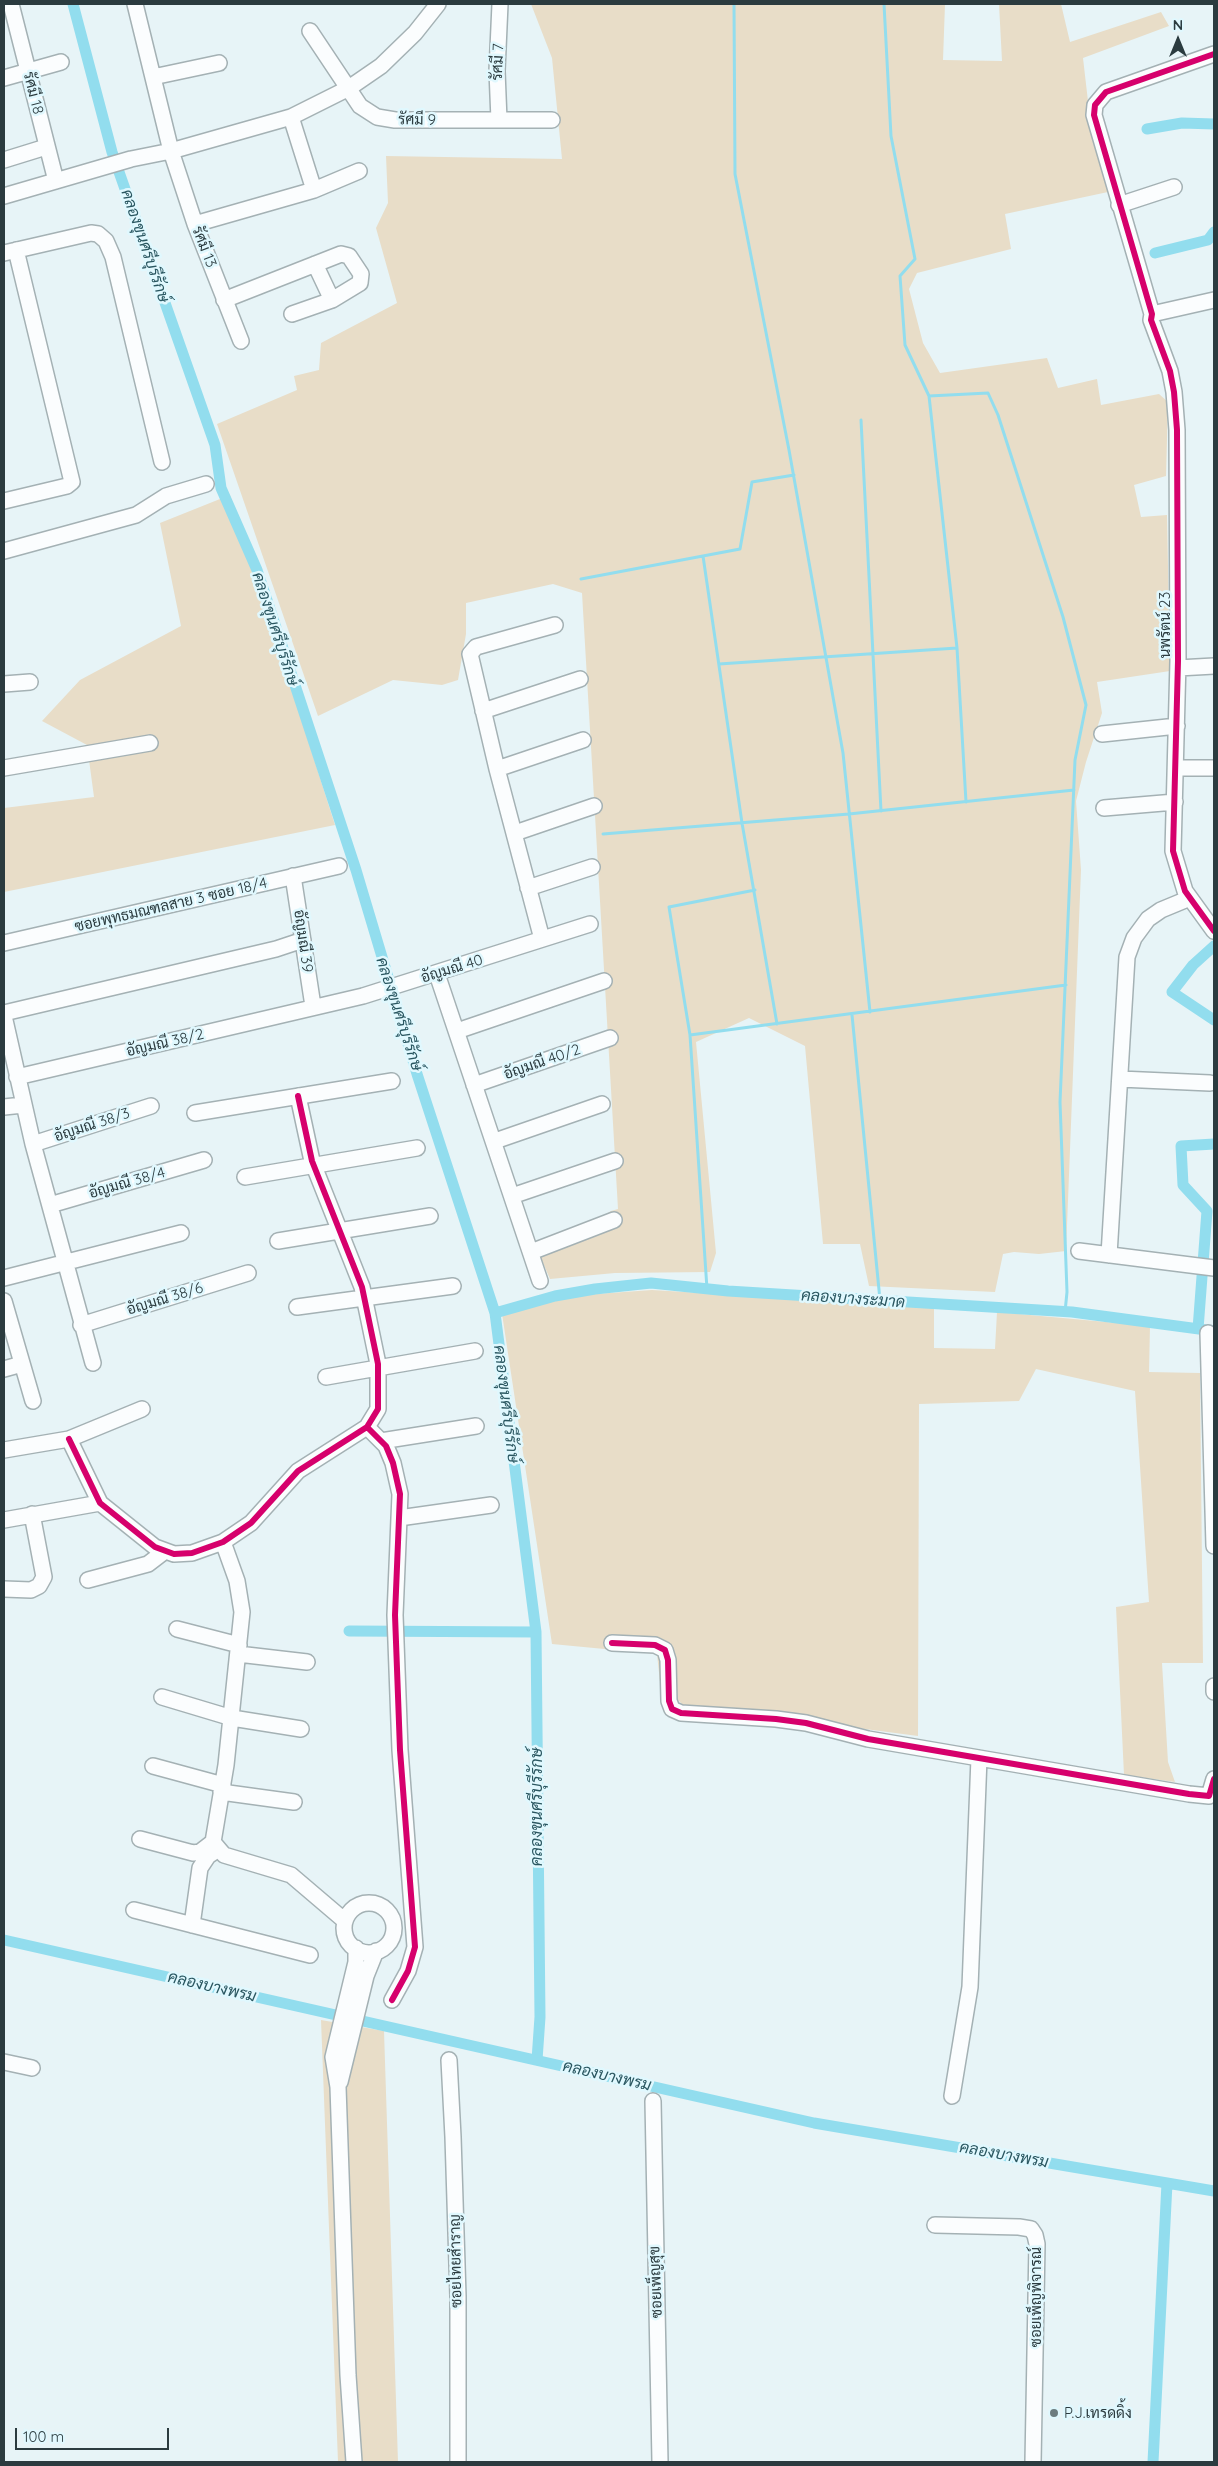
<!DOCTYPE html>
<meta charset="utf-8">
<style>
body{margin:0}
#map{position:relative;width:1218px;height:2466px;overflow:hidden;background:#e7f4f7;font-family:Quicksand,sans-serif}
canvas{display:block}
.frame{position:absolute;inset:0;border:5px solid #2b3b3f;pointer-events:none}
.north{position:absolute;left:1153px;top:15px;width:50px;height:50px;-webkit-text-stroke:4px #e0f8fe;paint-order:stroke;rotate:0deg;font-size:14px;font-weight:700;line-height:20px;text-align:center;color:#2b3b3f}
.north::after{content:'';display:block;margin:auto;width:18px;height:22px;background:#2b3b3f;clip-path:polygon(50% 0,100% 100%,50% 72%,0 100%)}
.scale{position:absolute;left:15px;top:2428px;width:154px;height:22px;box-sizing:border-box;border:2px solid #2b3b3f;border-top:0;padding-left:6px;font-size:15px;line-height:18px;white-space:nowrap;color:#2b3b3f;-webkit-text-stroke:4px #e0f8fe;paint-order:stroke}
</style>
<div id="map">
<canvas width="1218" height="2466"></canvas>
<div class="frame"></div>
<div class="north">N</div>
<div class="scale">100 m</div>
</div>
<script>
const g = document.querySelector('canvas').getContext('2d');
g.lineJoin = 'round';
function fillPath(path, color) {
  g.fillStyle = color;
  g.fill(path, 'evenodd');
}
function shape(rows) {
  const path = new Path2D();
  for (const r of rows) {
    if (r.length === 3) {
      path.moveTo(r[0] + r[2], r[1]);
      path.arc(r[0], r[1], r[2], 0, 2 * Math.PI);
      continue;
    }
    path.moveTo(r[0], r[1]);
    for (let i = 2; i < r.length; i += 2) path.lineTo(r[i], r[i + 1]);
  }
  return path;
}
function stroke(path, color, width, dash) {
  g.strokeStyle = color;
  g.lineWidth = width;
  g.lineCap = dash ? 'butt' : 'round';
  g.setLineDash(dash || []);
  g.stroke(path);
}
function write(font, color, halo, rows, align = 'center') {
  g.font = font + ' Quicksand,Sarabun,sans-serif';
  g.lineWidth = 5;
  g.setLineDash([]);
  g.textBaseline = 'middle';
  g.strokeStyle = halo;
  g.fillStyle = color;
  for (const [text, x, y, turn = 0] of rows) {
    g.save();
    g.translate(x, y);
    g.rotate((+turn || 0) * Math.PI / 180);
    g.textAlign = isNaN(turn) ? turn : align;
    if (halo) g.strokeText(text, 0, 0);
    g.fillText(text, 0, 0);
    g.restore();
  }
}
fillPath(shape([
 [531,4,945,4,943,60,1002,61,999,4,1061,4,1070,42,1161,12,1169,26,1083,58,1089,110,1108,192,1005,214,1011,249,917,273,909,289,923,343,940,373,1047,358,1058,388,1097,379,1101,405,1159,394,1168,402,1166,476,1134,485,1141,517,1167,515,1170,671,1097,682,1102,713,1086,762,1076,801,1081,870,1066,1251,1039,1254,1014,1252,1003,1254,995,1292,869,1286,860,1244,823,1244,805,1046,749,1018,696,1042,716,1253,710,1272,615,1273,550,1279,540,1256,611,1211,618,1209,582,593,553,584,466,603,466,634,458,680,442,685,393,680,318,716,217,424,297,390,294,376,319,370,321,343,397,303,376,228,388,203,386,156,562,159,552,58],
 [230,495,335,825,4,892,4,808,94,797,87,745,42,721,80,680,181,626,160,523],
 [652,1290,934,1307,934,1348,995,1349,997,1312,1150,1326,1149,1372,1200,1373,1203,1663,1162,1663,1168,1762,1175,1782,1124,1775,1116,1607,1149,1602,1135,1391,1036,1369,1019,1401,919,1404,918,1736,683,1705,660,1682,657,1654,552,1644,501,1307,582,1295],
 [321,2020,384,2031,398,2462,338,2462]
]), '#e8ddc8');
stroke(shape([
 [734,4,735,174,789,450,843,753,870,1012],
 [884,4,891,136,915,259,900,276,905,345,929,396,988,393,998,415,1063,617,1086,705,1075,760,1060,1102,1067,1292,1065,1312],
 [929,396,957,648],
 [861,420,881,811],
 [703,556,742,823,777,1024],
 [581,579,740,549,752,482,794,475],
 [719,664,957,648,966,802],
 [603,834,849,814,1074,790],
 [852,1015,880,1300],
 [690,1035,1066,985],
 [707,1289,690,1035,669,907,755,890]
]), '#92ddee', 3);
stroke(shape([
 [73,4,112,152,215,445,221,488,257,570,356,870,417,1074,495,1313,536,1632,540,2017,537,2060],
 [1147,129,1182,123,1214,124],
 [1155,253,1208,240,1214,232],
 [1214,946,1193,965,1172,992,1214,1020],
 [495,1313,555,1296,595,1289,651,1283,728,1291,1072,1312,1214,1331],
 [1198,1329,1207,1211,1183,1185,1181,1146,1214,1144],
 [349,1631,536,1632],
 [4,1940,814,2123,1214,2191],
 [1153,2462,1167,2183]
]), '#92ddee', 11);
const minor = shape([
 [11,4,56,181],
 [135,4,171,151,195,224,241,341],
 [310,31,360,106,377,117,395,120,552,120],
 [1214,54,1106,92,1095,105,1094,115,1152,314,1151,320,1170,371,1174,392,1177,430,1178,661,1173,851,1185,891,1214,931],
 [153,77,219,63],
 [4,78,61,62],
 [291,117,314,190],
 [499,120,497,71,500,4],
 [4,160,46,147],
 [4,196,131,159,171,151,291,117,349,88,381,66,415,33,438,4],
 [1119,205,1174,187],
 [195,224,314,190,359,171],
 [4,253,91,233,98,234,106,241,113,257,162,462],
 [315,264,332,300],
 [224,300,341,254,349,256,361,274,360,283,332,300,292,314],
 [1152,314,1214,300],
 [4,501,67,486,72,482,16,250],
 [4,551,136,515,166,496,206,484],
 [1178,668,1214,666],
 [4,684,30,682],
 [483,711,580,679],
 [1102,734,1177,726],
 [4,768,150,743],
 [1176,768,1214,768],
 [497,769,583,740],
 [1104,808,1175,802],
 [515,833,594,806],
 [293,876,313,1006],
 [528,888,592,867],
 [542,939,497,769,470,654,476,647,555,625],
 [4,943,339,866],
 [437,974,540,1281],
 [4,1013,276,949,303,940],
 [4,1016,33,1144,93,1363],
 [457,1031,604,981],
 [17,1077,363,996,590,924],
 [1120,1079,1210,1083],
 [474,1085,610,1038],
 [4,1107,23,1105],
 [195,1113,392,1081],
 [495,1141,602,1104],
 [33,1144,151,1106],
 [245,1177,417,1148],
 [512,1196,615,1161],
 [50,1205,204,1160],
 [278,1241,430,1216],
 [1079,1251,1214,1268],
 [531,1252,614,1220],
 [1109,1255,1127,957,1134,938,1148,919,1161,910,1190,898],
 [4,1278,181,1233],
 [4,1301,33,1401],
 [297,1307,453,1286],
 [81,1325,248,1273],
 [1208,1333,1214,1546],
 [4,1369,22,1364],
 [326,1377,475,1351],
 [367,1427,386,1446,393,1463,400,1494,395,1615,400,1750,415,1947,408,1971,392,2000],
 [69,1439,100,1503,155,1547,174,1554,192,1553,223,1542,251,1523,298,1471,367,1427,378,1409,378,1364,362,1287,312,1161,298,1096],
 [381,1441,476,1426],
 [4,1450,69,1439,142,1409],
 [399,1518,491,1505],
 [4,1520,100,1503],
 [223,1542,237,1581,242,1612,226,1765,213,1842,224,1855,291,1875,345,1921],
 [88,1580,148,1564,165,1551],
 [4,1589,31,1590,39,1586,44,1577,32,1514],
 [177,1629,239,1645],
 [612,1643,655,1645,665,1650,668,1660,669,1701,672,1709,681,1713,776,1719,806,1723,868,1739,1189,1794,1209,1796,1214,1779],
 [238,1654,307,1662],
 [1214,1686,1214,1692],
 [162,1697,232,1718,301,1729],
 [153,1766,223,1785],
 [221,1792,294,1802],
 [140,1839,193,1853,200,1852,213,1842],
 [369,1928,25],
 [134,1910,310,1955],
 [192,1925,200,1868,208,1856,217,1850],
 [449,2060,453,2137,458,2296,458,2462],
 [4,2062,32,2068],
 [340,2082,366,1976,376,1951],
 [952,2096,970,1987,979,1758],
 [653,2101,660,2462],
 [935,2225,1019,2227,1031,2229,1035,2235,1037,2244,1033,2462],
 [354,2462,348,2375,338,2087,333,2057,356,1962,356,1948]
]);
stroke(minor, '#a4b1b4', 18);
stroke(minor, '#fbfdfe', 15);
stroke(shape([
 [1214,54,1106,92,1095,105,1094,115,1152,314,1151,320,1170,371,1174,392,1177,430,1178,661,1173,851,1185,891,1214,931],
 [367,1427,386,1446,393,1463,400,1494,395,1615,400,1750,415,1947,408,1971,392,2000],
 [69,1439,100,1503,155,1547,174,1554,192,1553,223,1542,251,1523,298,1471,367,1427,378,1409,378,1364,362,1287,312,1161,298,1096],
 [612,1643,655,1645,665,1650,668,1660,669,1701,672,1709,681,1713,776,1719,806,1723,868,1739,1189,1794,1209,1796,1214,1779]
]), '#d6006c', 6);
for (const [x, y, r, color] of [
 [1054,2413,5,"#6d7c7f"]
]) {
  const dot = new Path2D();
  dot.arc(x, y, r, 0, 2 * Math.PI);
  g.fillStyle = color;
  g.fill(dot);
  stroke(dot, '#e0f8fe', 2);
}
write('15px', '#2b3b3f', '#e0f8fe', [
 ["รัศมี 7",498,62,-88],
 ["รัศมี 18",33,93,76],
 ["รัศมี 9",417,120,1],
 ["รัศมี 13",204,247,69],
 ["นพรัตน์ 23",1165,625,-90],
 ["ซอยพุทธมณฑลสาย 3 ซอย 18/4",171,905,-13],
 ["อัญมณี 39",303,941,82],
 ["อัญมณี 40",452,969,-17],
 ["อัญมณี 38/2",165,1043,-13],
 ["อัญมณี 40/2",542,1062,-19],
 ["อัญมณี 38/3",92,1125,-18],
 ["อัญมณี 38/4",127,1183,-16],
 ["อัญมณี 38/6",165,1299,-17],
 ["ซอยไทยสำราญ",456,2261,-91],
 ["ซอยเพ็ญสุข",656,2282,-92],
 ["ซอยเพ็ญพิจารณ์",1036,2297,-90]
]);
write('15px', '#2b3b3f', '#e0f8fe', [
 ["P.J.เทรดดิ้ง",1064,2413]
], 'left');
write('italic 16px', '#2a5761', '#e0f8fe', [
 ["คลองขุนศรีบุรีรักษ์",145,246,71],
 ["คลองขุนศรีบุรีรักษ์",275,629,72],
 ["คลองขุนศรีบุรีรักษ์",399,1014,72],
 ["คลองบางระมาด",853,1299,4],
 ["คลองขุนศรีบุรีรักษ์",506,1404,83],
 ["คลองขุนศรีบุรีรักษ์",537,1807,-90],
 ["คลองบางพรม",212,1987,13],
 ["คลองบางพรม",607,2076,13],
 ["คลองบางพรม",1004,2155,10]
]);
</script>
